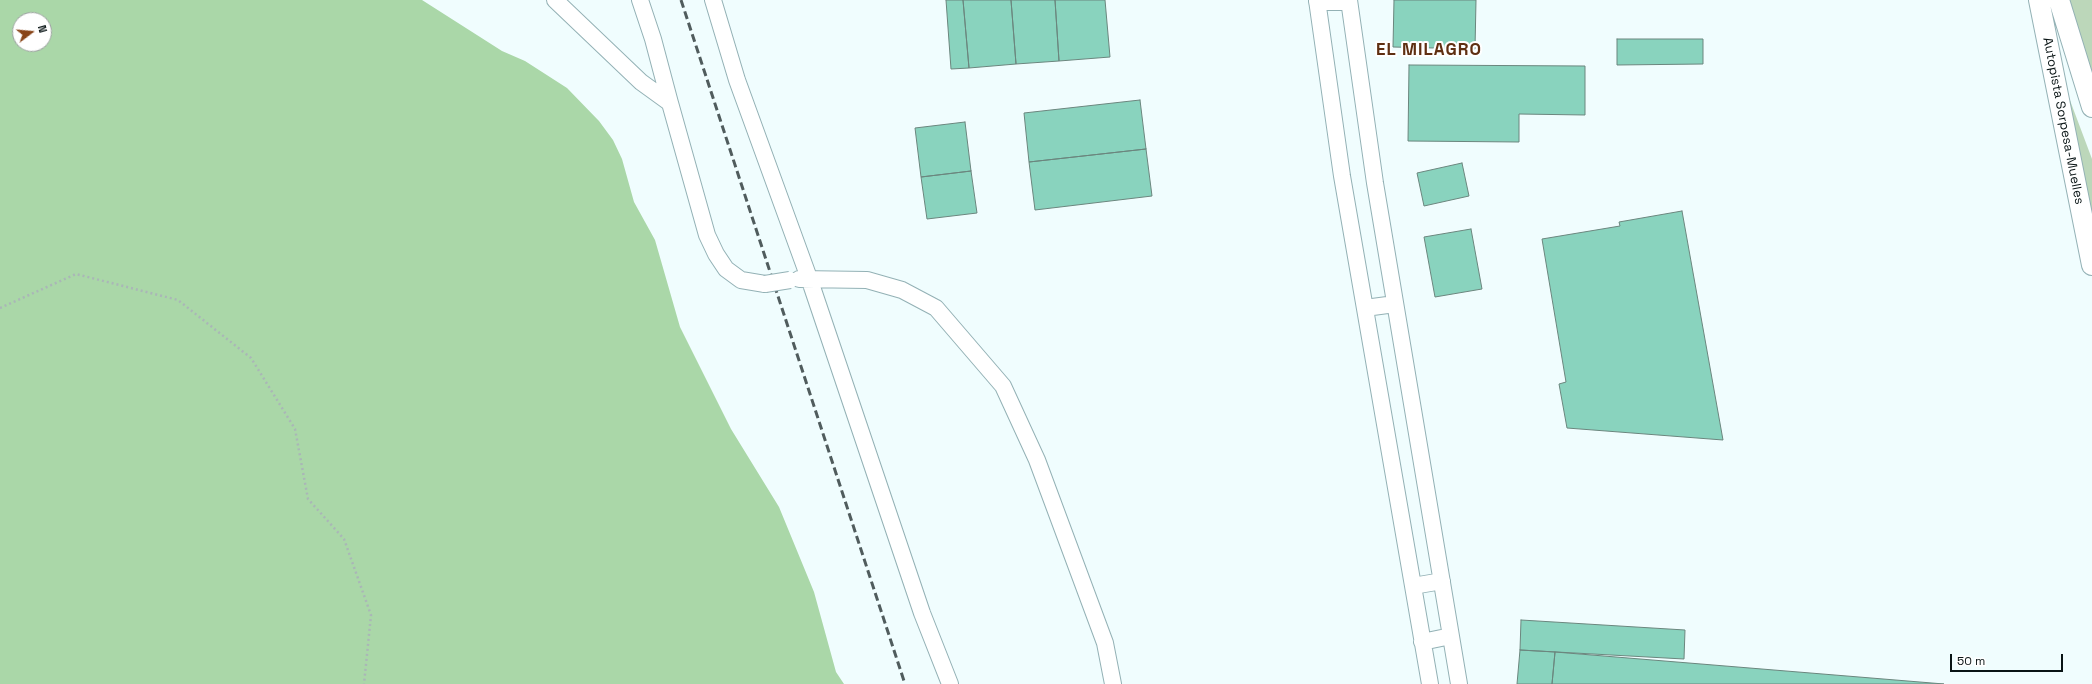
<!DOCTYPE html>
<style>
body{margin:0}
#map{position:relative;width:2092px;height:684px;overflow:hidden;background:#f0fdfe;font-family:"Space Grotesk",sans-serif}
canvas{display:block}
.north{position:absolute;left:12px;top:12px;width:40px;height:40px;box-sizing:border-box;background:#fff;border:1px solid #9da1a1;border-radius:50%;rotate:74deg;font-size:11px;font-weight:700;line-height:16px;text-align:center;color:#091415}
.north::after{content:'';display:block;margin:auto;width:14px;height:18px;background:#894519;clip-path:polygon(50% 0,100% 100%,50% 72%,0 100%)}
.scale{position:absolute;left:1950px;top:654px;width:113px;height:18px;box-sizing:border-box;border:2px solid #091415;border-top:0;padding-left:5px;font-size:12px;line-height:14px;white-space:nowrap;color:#091415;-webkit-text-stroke:3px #fff;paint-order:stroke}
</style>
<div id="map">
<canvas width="2092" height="684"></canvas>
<div class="north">N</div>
<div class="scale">50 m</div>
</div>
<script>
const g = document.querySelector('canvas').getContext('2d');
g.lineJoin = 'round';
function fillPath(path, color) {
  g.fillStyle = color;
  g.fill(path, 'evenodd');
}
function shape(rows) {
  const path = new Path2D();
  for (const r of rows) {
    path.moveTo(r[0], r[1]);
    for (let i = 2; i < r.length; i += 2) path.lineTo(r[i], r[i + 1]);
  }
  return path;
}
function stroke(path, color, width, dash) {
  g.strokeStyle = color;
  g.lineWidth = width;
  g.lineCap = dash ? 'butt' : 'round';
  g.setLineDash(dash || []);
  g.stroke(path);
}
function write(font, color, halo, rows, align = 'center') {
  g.font = font + ' "Space Grotesk",sans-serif';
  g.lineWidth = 4;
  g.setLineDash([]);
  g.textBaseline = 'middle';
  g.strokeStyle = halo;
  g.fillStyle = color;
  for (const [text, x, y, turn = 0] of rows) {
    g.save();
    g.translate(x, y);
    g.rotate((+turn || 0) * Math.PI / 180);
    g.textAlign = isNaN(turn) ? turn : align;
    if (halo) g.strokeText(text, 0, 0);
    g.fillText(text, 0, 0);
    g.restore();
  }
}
fillPath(shape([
 [2062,0,2092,0,2092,88],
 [2065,87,2092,159,2092,227]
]), '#bcd7ba');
fillPath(shape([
 [0,0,422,0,502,51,525,61,567,88,599,121,613,140,622,159,634,202,655,240,680,327,731,429,779,507,814,592,836,672,844,684,0,684],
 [20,20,44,20,44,44,20,44]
]), '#aad7a8');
const building = shape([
 [946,0,963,0,969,68,951,69,946,0],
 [963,0,1011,0,1016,64,969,68,963,0],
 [1011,0,1055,0,1059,61,1016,64,1011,0],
 [1055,0,1105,0,1110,57,1059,61,1055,0],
 [1394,0,1476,0,1475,49,1393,47,1394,0],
 [1617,39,1703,39,1703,64,1617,65,1617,39],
 [1409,65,1585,66,1585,115,1519,114,1519,142,1408,141,1409,65],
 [1140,100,1146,149,1029,162,1024,113,1140,100],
 [965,122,971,171,921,177,915,128,965,122],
 [1146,149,1152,196,1035,210,1029,162,1146,149],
 [1462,163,1469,196,1424,206,1417,173,1462,163],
 [971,171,977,213,927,219,921,177,971,171],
 [1682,211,1723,440,1567,428,1559,384,1566,382,1542,239,1620,226,1619,222,1682,211],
 [1471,229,1482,289,1435,297,1424,237,1471,229],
 [1521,620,1685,630,1684,659,1520,650,1521,620],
 [1520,650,1555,652,1552,684,1517,684,1520,650],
 [1555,652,1944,684,1552,684,1555,652]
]);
fillPath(building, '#89d3be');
stroke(building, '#6b867e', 1);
const minor = shape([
 [555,0,641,82,670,103,707,235,716,254,726,269,741,280,765,284],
 [640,0,653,39,670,103],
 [713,0,737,80,809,278,922,613,950,684],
 [1317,0,1342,176,1430,684],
 [1349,0,1375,183,1459,684],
 [1317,2,1349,2],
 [799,279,867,280,902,290,936,308,1003,386,1037,460,1105,643,1113,684],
 [1365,308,1395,304],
 [1413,586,1442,581],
 [1422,642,1451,636]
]);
const major = shape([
 [2039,0,2092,265],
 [2059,0,2092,107]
]);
stroke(minor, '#93b1b5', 18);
stroke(major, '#93b1b5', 22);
stroke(shape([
 [0,308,76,274,178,300,251,358,295,429,308,499,344,539,371,615,364,684]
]), '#aab6b7', 2.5, [2, 3]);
stroke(minor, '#fff', 16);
stroke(major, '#fff', 20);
stroke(shape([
 [681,0,905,684]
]), '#505c5d', 3, [8, 4]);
const minorBridge = shape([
 [765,284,790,280]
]);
stroke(minorBridge, '#93b1b5', 18, []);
stroke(minorBridge, '#fff', 16);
write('13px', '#091415', '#fff', [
 ["Autopista Sorpesa-Muelles",2063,121,79]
]);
g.letterSpacing = '1px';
write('bold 17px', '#5f2f12', '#fff', [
 ["EL MILAGRO",1429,50]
]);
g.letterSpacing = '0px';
</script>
